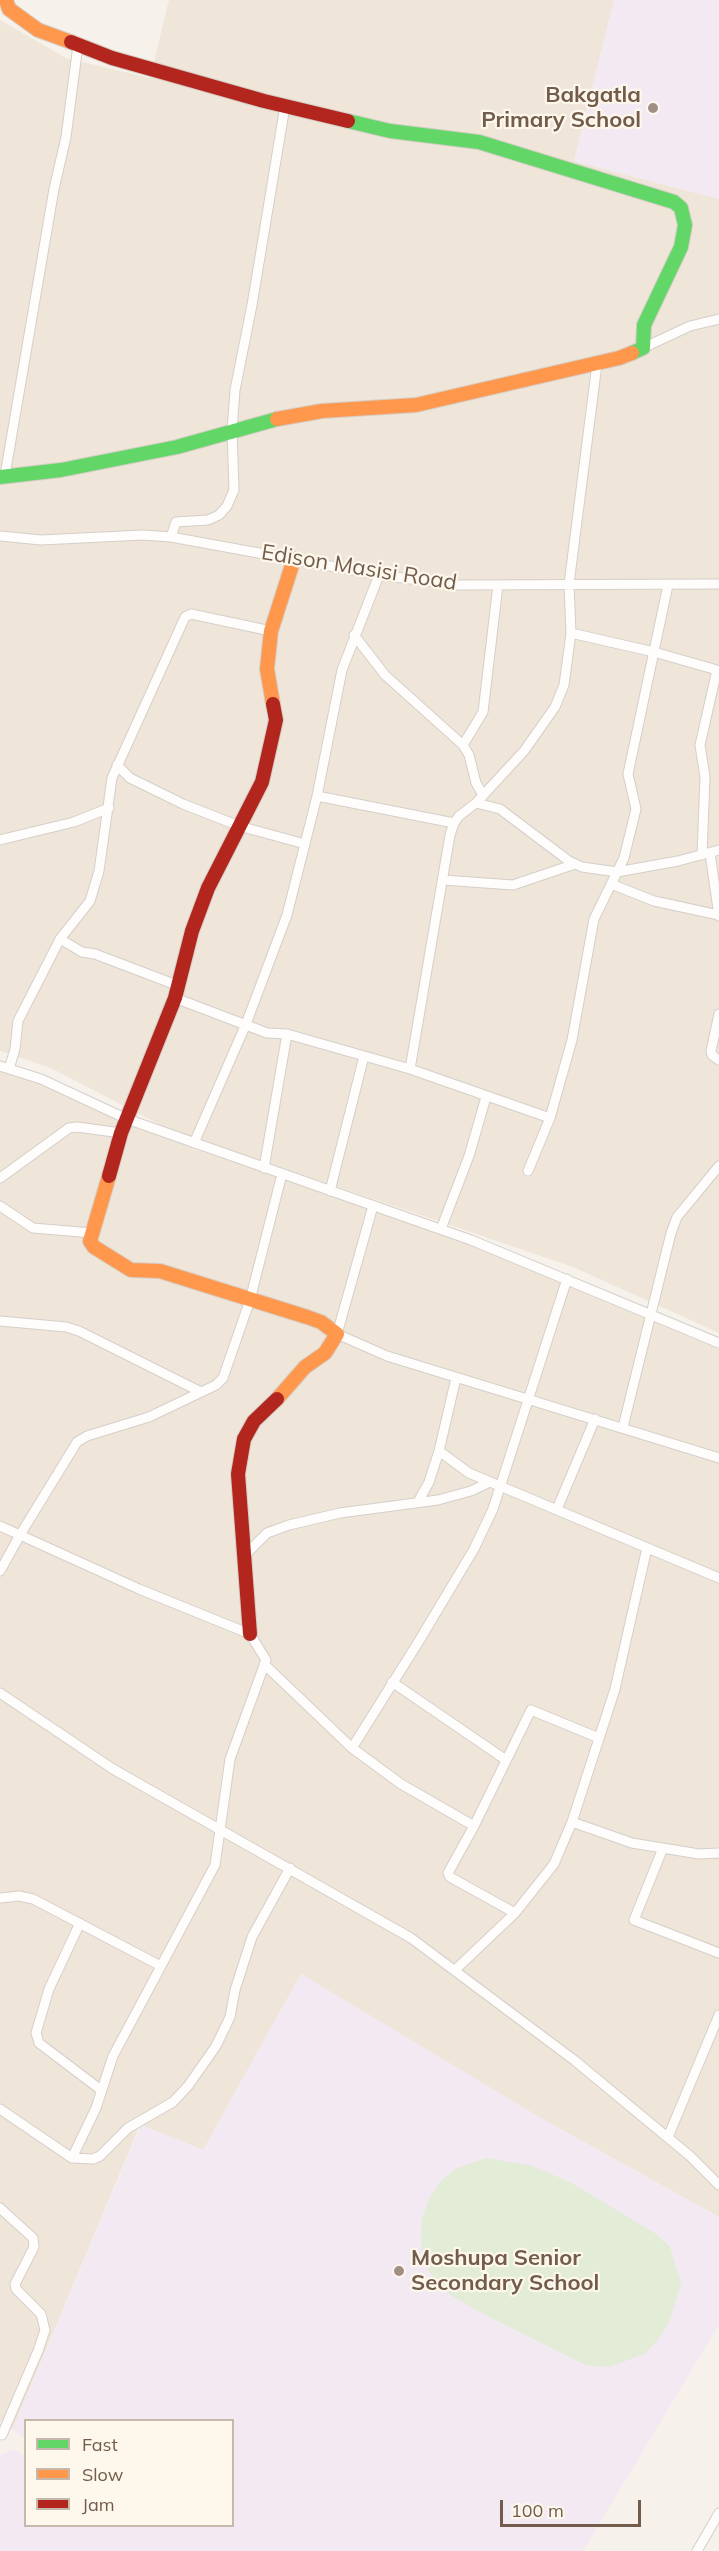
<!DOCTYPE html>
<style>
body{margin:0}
#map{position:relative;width:719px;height:2551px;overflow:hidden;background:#f6f2eb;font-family:Mulish,sans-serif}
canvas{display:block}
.legend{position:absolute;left:24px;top:2419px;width:210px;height:108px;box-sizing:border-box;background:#fef7ec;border:2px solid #c6b9ac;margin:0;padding:8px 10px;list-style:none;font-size:18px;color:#725c4c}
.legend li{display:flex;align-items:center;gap:12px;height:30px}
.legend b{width:30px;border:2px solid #c6b9ac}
.scale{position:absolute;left:500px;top:2500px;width:141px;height:27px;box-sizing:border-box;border:3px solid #725c4c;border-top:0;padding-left:8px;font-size:18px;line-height:21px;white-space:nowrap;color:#725c4c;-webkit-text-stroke:4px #fef7ec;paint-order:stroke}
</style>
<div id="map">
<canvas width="719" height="2551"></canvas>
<ul class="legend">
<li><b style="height:8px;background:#63d668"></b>Fast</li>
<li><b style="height:8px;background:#ff974d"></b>Slow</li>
<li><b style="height:8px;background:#b3261e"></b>Jam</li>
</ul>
<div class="scale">100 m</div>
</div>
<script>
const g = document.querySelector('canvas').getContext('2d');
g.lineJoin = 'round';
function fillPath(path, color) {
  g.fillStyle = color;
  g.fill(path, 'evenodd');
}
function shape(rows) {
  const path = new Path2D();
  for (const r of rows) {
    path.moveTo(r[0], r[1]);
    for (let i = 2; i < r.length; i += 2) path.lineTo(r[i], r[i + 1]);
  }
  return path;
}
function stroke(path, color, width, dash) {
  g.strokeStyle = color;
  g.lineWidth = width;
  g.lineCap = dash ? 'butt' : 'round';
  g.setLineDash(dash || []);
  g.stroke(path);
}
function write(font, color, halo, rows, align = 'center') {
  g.font = font + ' Mulish,sans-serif';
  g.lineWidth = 4.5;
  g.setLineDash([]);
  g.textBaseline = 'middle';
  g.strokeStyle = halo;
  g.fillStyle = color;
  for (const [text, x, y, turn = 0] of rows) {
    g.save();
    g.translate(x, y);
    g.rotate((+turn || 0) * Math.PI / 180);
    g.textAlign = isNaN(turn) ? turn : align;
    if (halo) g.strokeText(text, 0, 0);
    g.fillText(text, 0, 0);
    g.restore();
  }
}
fillPath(shape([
 [169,0,614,0,574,161,719,199,719,1333,573,1267,168,1129,51,1068,0,1051,0,20,66,58,150,78],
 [0,1071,61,1087,194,1149,443,1229,719,1349,719,2217,546,2121,301,1974,203,2150,140,2125,13,2429,0,2421]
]), '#efe5d9');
fillPath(shape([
 [614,0,719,0,719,199,574,161],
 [301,1974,546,2121,719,2217,719,2325,583,2551,0,2551,0,2456,13,2449,25,2456,26,2526,232,2526,232,2420,26,2420,25,2439,13,2429,141,2125,203,2150]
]), '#f3e9f2');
fillPath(shape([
 [486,2158,532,2166,570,2182,656,2234,670,2247,681,2284,669,2322,656,2342,644,2354,609,2367,585,2365,489,2317,452,2296,436,2282,423,2261,421,2240,422,2218,430,2197,440,2182,457,2168]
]), '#e2ecd6');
const street = shape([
 [643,348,690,326,719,319],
 [5,475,54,189,66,137,78,45],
 [0,536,41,540,143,535,171,537,379,575,458,585,719,584],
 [171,537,176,522,208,520,219,515,227,506,234,490,232,430,235,390,252,305,285,106],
 [571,633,654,652,717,670,700,745,705,777,702,855],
 [354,635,385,675,463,745,469,755,476,783,483,795],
 [463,745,483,712,498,585],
 [117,765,130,778,183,804,239,826,305,844],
 [317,796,454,823],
 [476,803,500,809,569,861,582,867,617,872,678,861,719,850],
 [0,840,74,822,109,808],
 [710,853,719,916],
 [443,880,513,885,575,864],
 [611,884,654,901,719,915],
 [60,939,82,952,95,954,179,986],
 [175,998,267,1033,287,1034,410,1069,550,1118],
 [719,1014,711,1051,712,1055,719,1060],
 [0,1066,41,1079,127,1119,471,1240,719,1343],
 [9,1069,15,1049,18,1021,60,939,90,901,99,871,112,778,185,617,191,614,271,631],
 [410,1069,450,835,454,823,459,816,476,803,524,751,555,707,564,685,571,633,569,584,597,364],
 [194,1143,246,1024,287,915,317,796,342,670,379,575],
 [264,1168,287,1034],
 [528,1171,550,1118,572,1040,594,919,624,858,636,809,628,774,668,585],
 [0,1178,69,1128,77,1127,121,1133],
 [330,1191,364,1056],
 [0,1206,33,1228,92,1233],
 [373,1206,337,1334,387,1356,719,1458],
 [441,1229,469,1156,486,1097],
 [0,1321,66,1327,79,1331,199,1391],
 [623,1427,671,1233,677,1217,719,1166],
 [439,1451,469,1473,719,1578],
 [418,1502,429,1482,439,1451,456,1378],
 [557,1509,595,1419],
 [0,1526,20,1535,77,1442,87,1436,149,1417,216,1385,223,1378,250,1300,282,1174],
 [244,1556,267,1533,289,1525,340,1513,438,1500,471,1491,490,1482],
 [0,1571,20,1535,139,1589,250,1634,266,1660,230,1759,215,1865,113,2056,96,2108,72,2158],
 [264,1664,352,1748],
 [392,1682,506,1760],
 [0,1693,113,1769,411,1938,574,2060,690,2156,719,2185],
 [572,1822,615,1689,647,1548],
 [474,1826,531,1710,599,1738],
 [663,1848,634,1920,719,1953],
 [0,1898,19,1896,33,1899,159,1965],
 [515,1913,554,1864,572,1822,632,1843,699,1854,719,1853],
 [80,1923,49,1989,36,2033,39,2043,101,2090],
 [455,1970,515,1913,450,1877,448,1873,474,1826,401,1784,352,1748,419,1641,474,1549,493,1509,567,1279],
 [0,2109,72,2158,93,2159,100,2156,128,2128,173,2102,188,2086,216,2046,230,2017,235,1990,252,1937,290,1868],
 [668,2137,719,2015],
 [0,2208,33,2238,34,2247,15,2284,16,2289,41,2314,45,2330,38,2351,2,2435,0,2434],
 [697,2551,719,2513]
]);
const fast = shape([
 [348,121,390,131,479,142,674,202,681,208,685,225,681,247,644,325,643,348,632,353],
 [0,477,61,470,177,447,277,419]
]);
const slow = shape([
 [6,0,9,9,38,30,71,42],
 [277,419,322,411,416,405,619,358,632,353],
 [273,704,267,669,271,631,294,559],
 [109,1176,90,1241,94,1247,131,1270,160,1271,307,1317,321,1322,337,1334,325,1353,305,1367,277,1399]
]);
const jam = shape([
 [71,42,112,58,264,101,348,121],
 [109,1176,121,1133,175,998,192,931,208,888,262,782,276,720,273,704],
 [250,1634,238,1474,244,1439,254,1421,277,1399]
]);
stroke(street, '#d5cfc9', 11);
stroke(fast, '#d5cec7', 16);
stroke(slow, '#d5cec7', 16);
stroke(jam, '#d5cec7', 16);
stroke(street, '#fefdfc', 9);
stroke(fast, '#63d668', 14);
stroke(slow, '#ff974d', 14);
stroke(jam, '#b3261e', 14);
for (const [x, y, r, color] of [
 [653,108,6,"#a09084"],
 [399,2271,6,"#a09084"]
]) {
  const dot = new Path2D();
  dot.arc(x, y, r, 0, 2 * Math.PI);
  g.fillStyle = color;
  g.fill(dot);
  stroke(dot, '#fef7ec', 2);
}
write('bold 22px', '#725c4c', '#fef7ec', [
 ["Bakgatla",641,95],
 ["Primary School",641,120],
 ["Moshupa Senior",411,2258,"left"],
 ["Secondary School",411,2283,"left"]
], 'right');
write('22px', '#725c4c', '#fef7ec', [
 ["Edison Masisi Road",359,568,9]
]);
</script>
